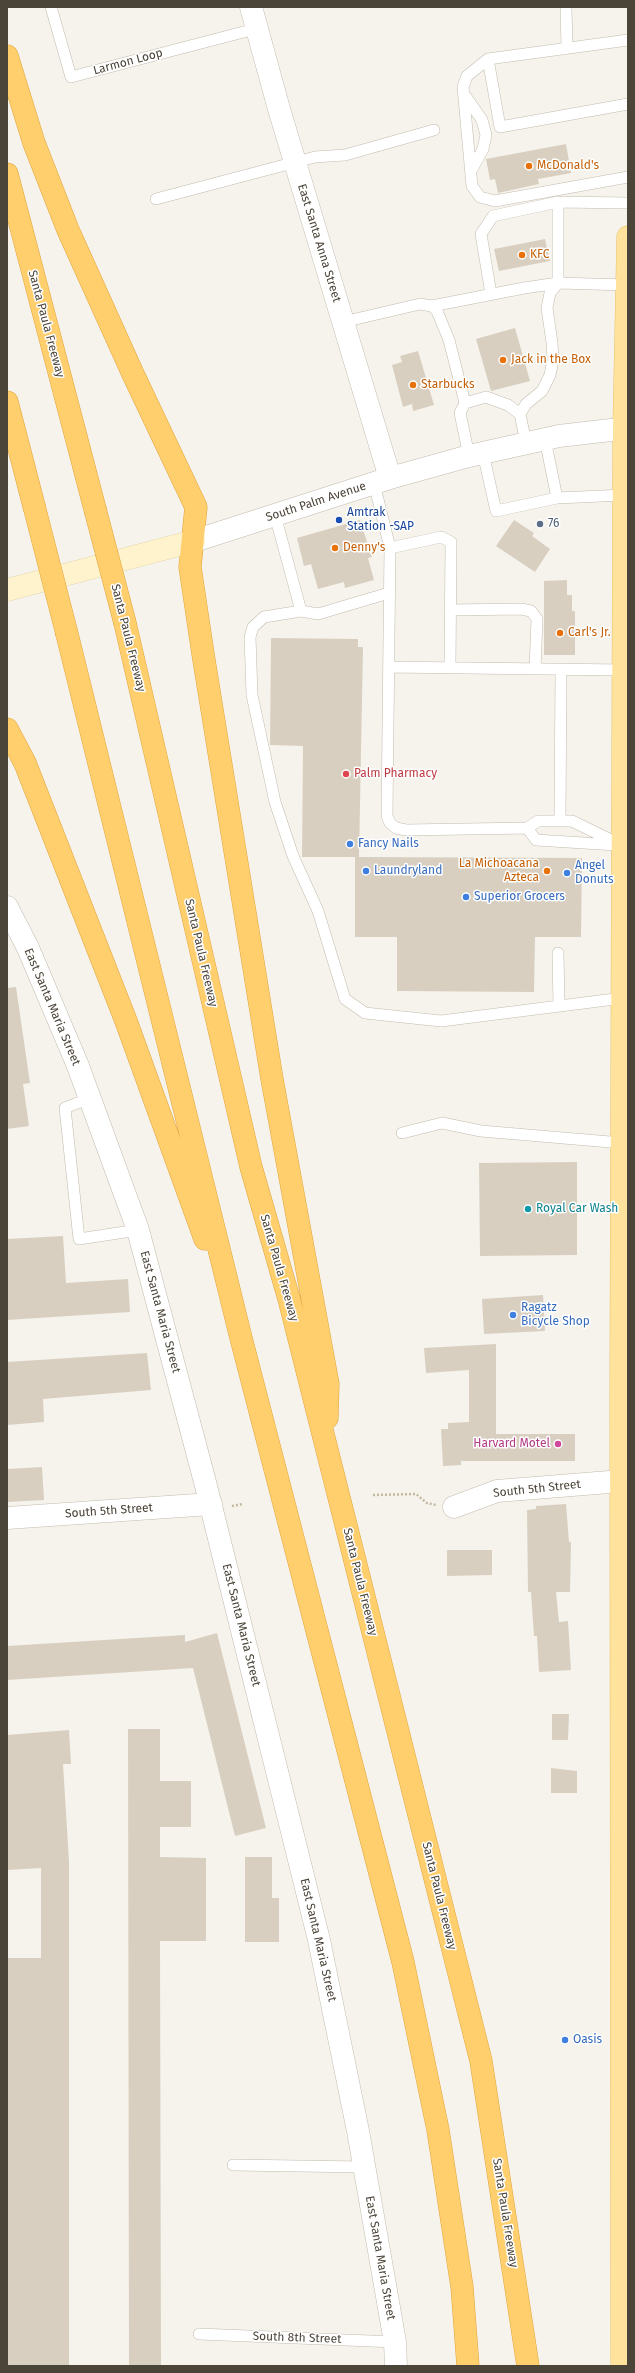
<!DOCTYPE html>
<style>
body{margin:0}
#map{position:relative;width:635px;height:2373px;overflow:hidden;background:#f6f3ec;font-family:"Fira Sans",sans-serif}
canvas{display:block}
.frame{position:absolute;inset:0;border:8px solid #4b4439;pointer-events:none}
</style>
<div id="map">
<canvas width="635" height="2373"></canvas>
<div class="frame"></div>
</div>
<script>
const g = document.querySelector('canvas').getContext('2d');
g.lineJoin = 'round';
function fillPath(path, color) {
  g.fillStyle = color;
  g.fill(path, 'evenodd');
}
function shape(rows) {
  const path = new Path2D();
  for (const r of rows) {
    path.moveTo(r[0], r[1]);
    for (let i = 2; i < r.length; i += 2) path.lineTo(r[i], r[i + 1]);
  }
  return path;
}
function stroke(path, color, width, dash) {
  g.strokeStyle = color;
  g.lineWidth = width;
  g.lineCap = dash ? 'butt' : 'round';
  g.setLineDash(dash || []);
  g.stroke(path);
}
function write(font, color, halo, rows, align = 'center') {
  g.font = font + ' "Fira Sans",sans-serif';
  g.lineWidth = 3;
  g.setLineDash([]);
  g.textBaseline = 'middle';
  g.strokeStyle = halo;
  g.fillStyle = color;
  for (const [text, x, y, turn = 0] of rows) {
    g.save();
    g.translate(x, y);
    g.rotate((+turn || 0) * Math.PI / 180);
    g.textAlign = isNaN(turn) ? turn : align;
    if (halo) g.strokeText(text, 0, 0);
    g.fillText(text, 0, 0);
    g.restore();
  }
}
fillPath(shape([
 [566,144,571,173,538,179,539,184,498,193,495,179,490,180,486,159],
 [545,239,550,261,499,271,494,249],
 [515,328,530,381,491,391,476,339],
 [418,351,434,405,413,411,412,404,403,407,392,365,402,362,400,356],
 [360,520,372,557,368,558,374,580,345,588,344,582,318,589,311,564,304,566,297,538],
 [514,520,534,533,532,536,550,549,535,572,496,546],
 [567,580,567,595,572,595,572,611,575,611,575,655,544,655,544,581],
 [271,638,358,639,358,647,363,647,359,857,582,858,581,937,535,937,534,992,397,991,397,937,355,937,355,857,302,857,303,746,270,745],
 [16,987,30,1083,23,1084,29,1126,7,1129,7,988],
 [577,1162,577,1255,480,1256,479,1163],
 [63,1236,66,1283,128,1279,130,1312,7,1320,7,1239],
 [543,1295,545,1331,484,1334,482,1299],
 [496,1344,496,1434,575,1434,575,1461,461,1461,461,1465,443,1466,441,1429,448,1429,448,1423,469,1422,469,1370,426,1373,424,1348],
 [147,1353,151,1390,43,1399,44,1422,7,1425,7,1362],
 [42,1467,44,1500,7,1502,7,1469],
 [566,1504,569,1542,571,1542,570,1592,556,1592,559,1622,568,1621,571,1670,539,1672,537,1636,534,1636,531,1592,528,1592,527,1510,536,1509,536,1506],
 [447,1550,492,1550,492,1575,447,1576],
 [217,1633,266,1828,235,1836,193,1668,7,1680,7,1646,185,1635,185,1642],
 [552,1714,569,1714,568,1740,552,1740],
 [128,1729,160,1729,160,1781,191,1781,191,1827,160,1827,160,1857,206,1858,206,1941,160,1941,161,2366,129,2366],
 [69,1730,71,1764,63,1764,69,1861,69,2366,7,2366,7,1958,41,1958,41,1868,7,1870,7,1735],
 [551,1768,577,1771,577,1793,551,1793],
 [245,1857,272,1857,272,1898,279,1898,279,1942,245,1942]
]), '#d8cfc1');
const lane = shape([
 [51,7,71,77,255,29],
 [566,7,567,48],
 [628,40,488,59,500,127,628,104],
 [488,59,467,76,463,87,472,186,480,197,495,201,628,177],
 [466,97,482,120,486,135,483,149,471,171],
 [156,199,315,157,345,155,434,130],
 [491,294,481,234,493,216,558,202],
 [432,306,524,288,558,283,558,202,628,203],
 [343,322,420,304,432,306,437,311,449,340,465,403,460,413,469,456],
 [465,403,486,397,508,405,520,414],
 [545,439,557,498],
 [526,443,520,414,526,404,542,391,550,375,553,360,552,343,547,308,550,293,558,283,627,285],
 [483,453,496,511,557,498,624,495],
 [374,483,390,548,387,816,390,823,396,828,406,830,527,828,538,821,572,821,623,846],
 [275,515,301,611],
 [390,548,441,537,451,542,450,668],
 [389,593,318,614,301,611,264,617,253,627,250,637,252,695,275,802,293,856,318,911,345,999,365,1013,441,1021,623,998],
 [450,610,521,609,531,611,537,619,535,669],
 [389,667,624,670],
 [560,820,561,669],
 [527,828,536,840,616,845],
 [558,953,559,1006],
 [90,1098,65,1108,79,1239,138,1230],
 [402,1133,442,1123,481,1131,622,1143],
 [233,2165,364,2167],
 [199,2334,395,2342]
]);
const street = shape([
 [251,7,279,109,390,478],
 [194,541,390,478,469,456,559,436,628,428],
 [7,907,28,948,78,1066,138,1230,205,1482,319,1940,358,2131,395,2342,396,2366],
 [454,1507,497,1491,622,1481],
 [7,1518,211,1504]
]);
const secondary = shape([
 [7,590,194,541]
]);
const primary = shape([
 [622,2366,621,1400,624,428,628,237]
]);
const highway = shape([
 [7,56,34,143,68,230,133,374,196,507,190,567,203,654,272,1079,328,1384,327,1418],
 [7,174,95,509],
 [7,402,34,506],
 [125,623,251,1167,289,1299,481,2061,528,2366],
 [67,634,241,1338,403,1962,438,2130,462,2287,468,2366],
 [7,729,25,763,126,1021,205,1239]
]);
stroke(lane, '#c2bbae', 12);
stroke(street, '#c2bbae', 23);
stroke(secondary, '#d6c79b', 23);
stroke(primary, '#e6c16a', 23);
stroke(highway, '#e0a43c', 23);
stroke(shape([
 [373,1495,416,1494,427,1503,436,1505],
 [232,1506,243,1504]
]), '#c4b79f', 2.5, [2, 2]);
stroke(lane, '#fff', 11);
stroke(street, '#fff', 22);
stroke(secondary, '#fff3cd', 22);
stroke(primary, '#ffe39c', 22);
stroke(highway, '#ffcf6e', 22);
const highwayBridge = shape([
 [34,506,67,634],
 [95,509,125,623]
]);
stroke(highwayBridge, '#e0a43c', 23, []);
stroke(highwayBridge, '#ffcf6e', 22);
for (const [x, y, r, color] of [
 [529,166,4,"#e8710a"],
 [522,255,4,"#e8710a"],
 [503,360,4,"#e8710a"],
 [413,385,4,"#e8710a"],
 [339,520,4,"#1a4fb4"],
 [540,524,4,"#5c6f8a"],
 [335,548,4,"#e8710a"],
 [560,633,4,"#e8710a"],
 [346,774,4,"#e0444e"],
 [350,844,4,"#3f7fe0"],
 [366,871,4,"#3f7fe0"],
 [547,871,4,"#e8710a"],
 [567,873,4,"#3f7fe0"],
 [466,897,4,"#3f7fe0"],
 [528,1209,4,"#0f9aa8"],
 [513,1315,4,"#3f7fe0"],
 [558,1444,4,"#d1479c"],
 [565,2040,4,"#3f7fe0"]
]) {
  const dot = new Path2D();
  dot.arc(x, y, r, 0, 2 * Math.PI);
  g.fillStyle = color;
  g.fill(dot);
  stroke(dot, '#fff', 1.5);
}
write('12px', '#4b4439', '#fff', [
 ["Larmon Loop",128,62,-15],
 ["East Santa Anna Street",319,243,73],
 ["Santa Paula Freeway",46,324,75],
 ["South Palm Avenue",316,502,-18],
 ["Santa Paula Freeway",128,638,76],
 ["Santa Paula Freeway",201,953,77],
 ["East Santa Maria Street",52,1007,67],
 ["Santa Paula Freeway",279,1268,74],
 ["East Santa Maria Street",160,1312,75],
 ["South 5th Street",537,1489,-6],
 ["South 5th Street",109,1511,-4],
 ["Santa Paula Freeway",360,1582,76],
 ["East Santa Maria Street",241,1625,76],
 ["Santa Paula Freeway",439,1896,76],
 ["East Santa Maria Street",318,1940,77],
 ["Santa Paula Freeway",505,2213,81],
 ["East Santa Maria Street",380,2258,80],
 ["South 8th Street",297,2338,2]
]);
write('12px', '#c56008', '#fff', [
 ["McDonald's",537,166],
 ["KFC",530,255],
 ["Jack in the Box",511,360],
 ["Starbucks",421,385],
 ["Denny's",343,548],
 ["Carl's Jr.",568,633],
 ["La Michoacana",539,864,"right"],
 ["Azteca",539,878,"right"]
], 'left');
write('12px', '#164399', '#fff', [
 ["Amtrak",347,513],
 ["Station -SAP",347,527]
], 'left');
write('12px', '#4e5e75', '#fff', [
 ["76",548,524]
], 'left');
write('12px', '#be3a42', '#fff', [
 ["Palm Pharmacy",354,774]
], 'left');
write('12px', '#366cbe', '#fff', [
 ["Fancy Nails",358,844],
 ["Angel",575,866],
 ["Donuts",575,880],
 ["Laundryland",374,871],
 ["Superior Grocers",474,897],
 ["Ragatz",521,1308],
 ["Bicycle Shop",521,1322],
 ["Oasis",573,2040]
], 'left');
write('12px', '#0d838f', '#fff', [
 ["Royal Car Wash",536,1209]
], 'left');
write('12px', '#b23c85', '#fff', [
 ["Harvard Motel",550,1444]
], 'right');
</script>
